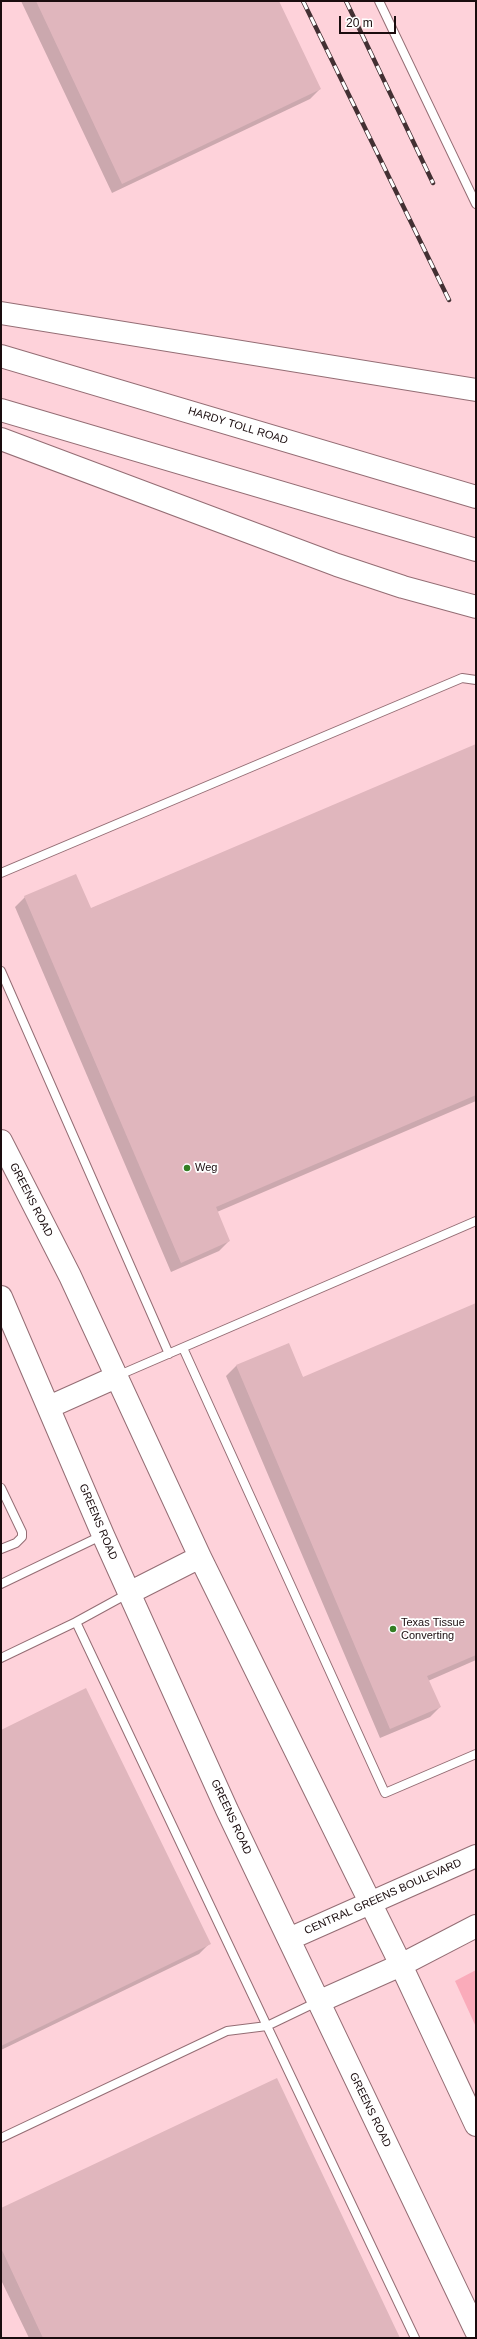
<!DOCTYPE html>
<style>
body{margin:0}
#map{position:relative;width:477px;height:2339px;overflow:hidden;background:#fed2da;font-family:Helvetica,sans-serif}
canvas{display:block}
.frame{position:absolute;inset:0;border:2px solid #1a0c0e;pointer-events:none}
.scale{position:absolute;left:339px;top:16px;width:57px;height:18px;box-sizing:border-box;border:2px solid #1a0c0e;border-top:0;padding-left:5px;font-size:12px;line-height:14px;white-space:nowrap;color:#1a0c0e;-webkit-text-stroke:3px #fff;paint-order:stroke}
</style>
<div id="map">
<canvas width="477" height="2339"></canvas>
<div class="frame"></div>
<div class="scale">20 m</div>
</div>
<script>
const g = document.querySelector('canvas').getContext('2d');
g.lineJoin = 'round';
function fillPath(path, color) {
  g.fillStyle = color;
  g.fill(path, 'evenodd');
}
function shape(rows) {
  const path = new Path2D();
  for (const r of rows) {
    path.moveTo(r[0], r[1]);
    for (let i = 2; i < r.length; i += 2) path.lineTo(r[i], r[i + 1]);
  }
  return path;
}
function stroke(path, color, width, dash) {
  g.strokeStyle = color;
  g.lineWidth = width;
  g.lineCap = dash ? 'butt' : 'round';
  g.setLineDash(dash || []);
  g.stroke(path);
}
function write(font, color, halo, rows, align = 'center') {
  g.font = font + ' Helvetica,sans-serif';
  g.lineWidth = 3.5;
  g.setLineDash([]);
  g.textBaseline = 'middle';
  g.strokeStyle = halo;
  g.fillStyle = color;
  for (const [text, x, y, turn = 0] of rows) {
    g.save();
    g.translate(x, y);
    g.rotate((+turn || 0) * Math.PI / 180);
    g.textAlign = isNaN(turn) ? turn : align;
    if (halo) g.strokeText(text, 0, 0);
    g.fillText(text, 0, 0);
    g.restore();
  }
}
fillPath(shape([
 [476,1970,476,2027,455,1981]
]), '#faabba');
fillPath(shape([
 [21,1,278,1,320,89,310,99,112,193],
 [476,745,476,1101,217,1212,229,1241,219,1251,171,1272,15,907,25,897,90,909],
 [476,1304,476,1660,428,1681,440,1707,430,1717,380,1738,226,1376,236,1366,288,1344,303,1378],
 [1,1731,209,1944,199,1954,1,2050],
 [1,2209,393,2338,29,2338,1,2280]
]), '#0003');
fillPath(shape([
 [36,1,279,1,321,89,122,184],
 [476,744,476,1095,216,1207,230,1241,181,1263,24,896,76,874,91,908],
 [476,1303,476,1655,427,1676,441,1707,390,1729,236,1365,289,1343,303,1377],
 [86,1688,211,1944,1,2046,1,1730],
 [277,2078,400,2338,43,2338,1,2248,1,2208]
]), '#e0b6bd');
const lane = shape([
 [379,1,476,204],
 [1,873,462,678,476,680],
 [1,971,169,1354],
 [183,1348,385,1793,476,1754],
 [117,1376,476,1221],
 [1,1488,22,1532,22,1537,16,1543,1,1549],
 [1,1584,103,1535],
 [1,1658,76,1622],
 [317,2002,267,2026,415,2338],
 [1,2138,227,2031,267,2026,76,1622,129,1593]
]);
const secondary = shape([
 [1,1141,70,1276,200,1557,401,1965,476,2125],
 [1,1297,103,1535,227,1810,476,2331],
 [49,1407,116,1377],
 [129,1593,200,1557],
 [289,1939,476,1856],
 [318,2002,401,1965,476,1926]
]);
const highway = shape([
 [1,313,476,390],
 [1,356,476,497],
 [1,410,476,550],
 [1,439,337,565,403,587,476,607]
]);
stroke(lane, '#946d74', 10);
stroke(secondary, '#946d74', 24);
stroke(highway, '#946d74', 24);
stroke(lane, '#fff', 8);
stroke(secondary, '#fff', 22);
stroke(highway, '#fff', 22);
const rail = shape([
 [303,1,449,300],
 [346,1,433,183]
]);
stroke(rail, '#433033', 4.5);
stroke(rail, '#fff', 3, [9]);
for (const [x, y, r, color] of [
 [187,1168,4,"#347e24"],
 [393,1629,4,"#347e24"]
]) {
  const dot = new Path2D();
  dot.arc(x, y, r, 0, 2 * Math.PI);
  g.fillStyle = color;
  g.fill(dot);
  stroke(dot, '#fff', 1.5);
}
write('11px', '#1a0c0e', '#fff', [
 ["HARDY TOLL ROAD",238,426,17],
 ["GREENS ROAD",31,1200,63],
 ["GREENS ROAD",98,1522,67],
 ["GREENS ROAD",231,1817,65],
 ["CENTRAL GREENS BOULEVARD",383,1897,-24],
 ["GREENS ROAD",370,2110,64]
]);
write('11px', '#1a0c0e', '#fff', [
 ["Weg",195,1168],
 ["Texas Tissue",401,1623],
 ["Converting",401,1636]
], 'left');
</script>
